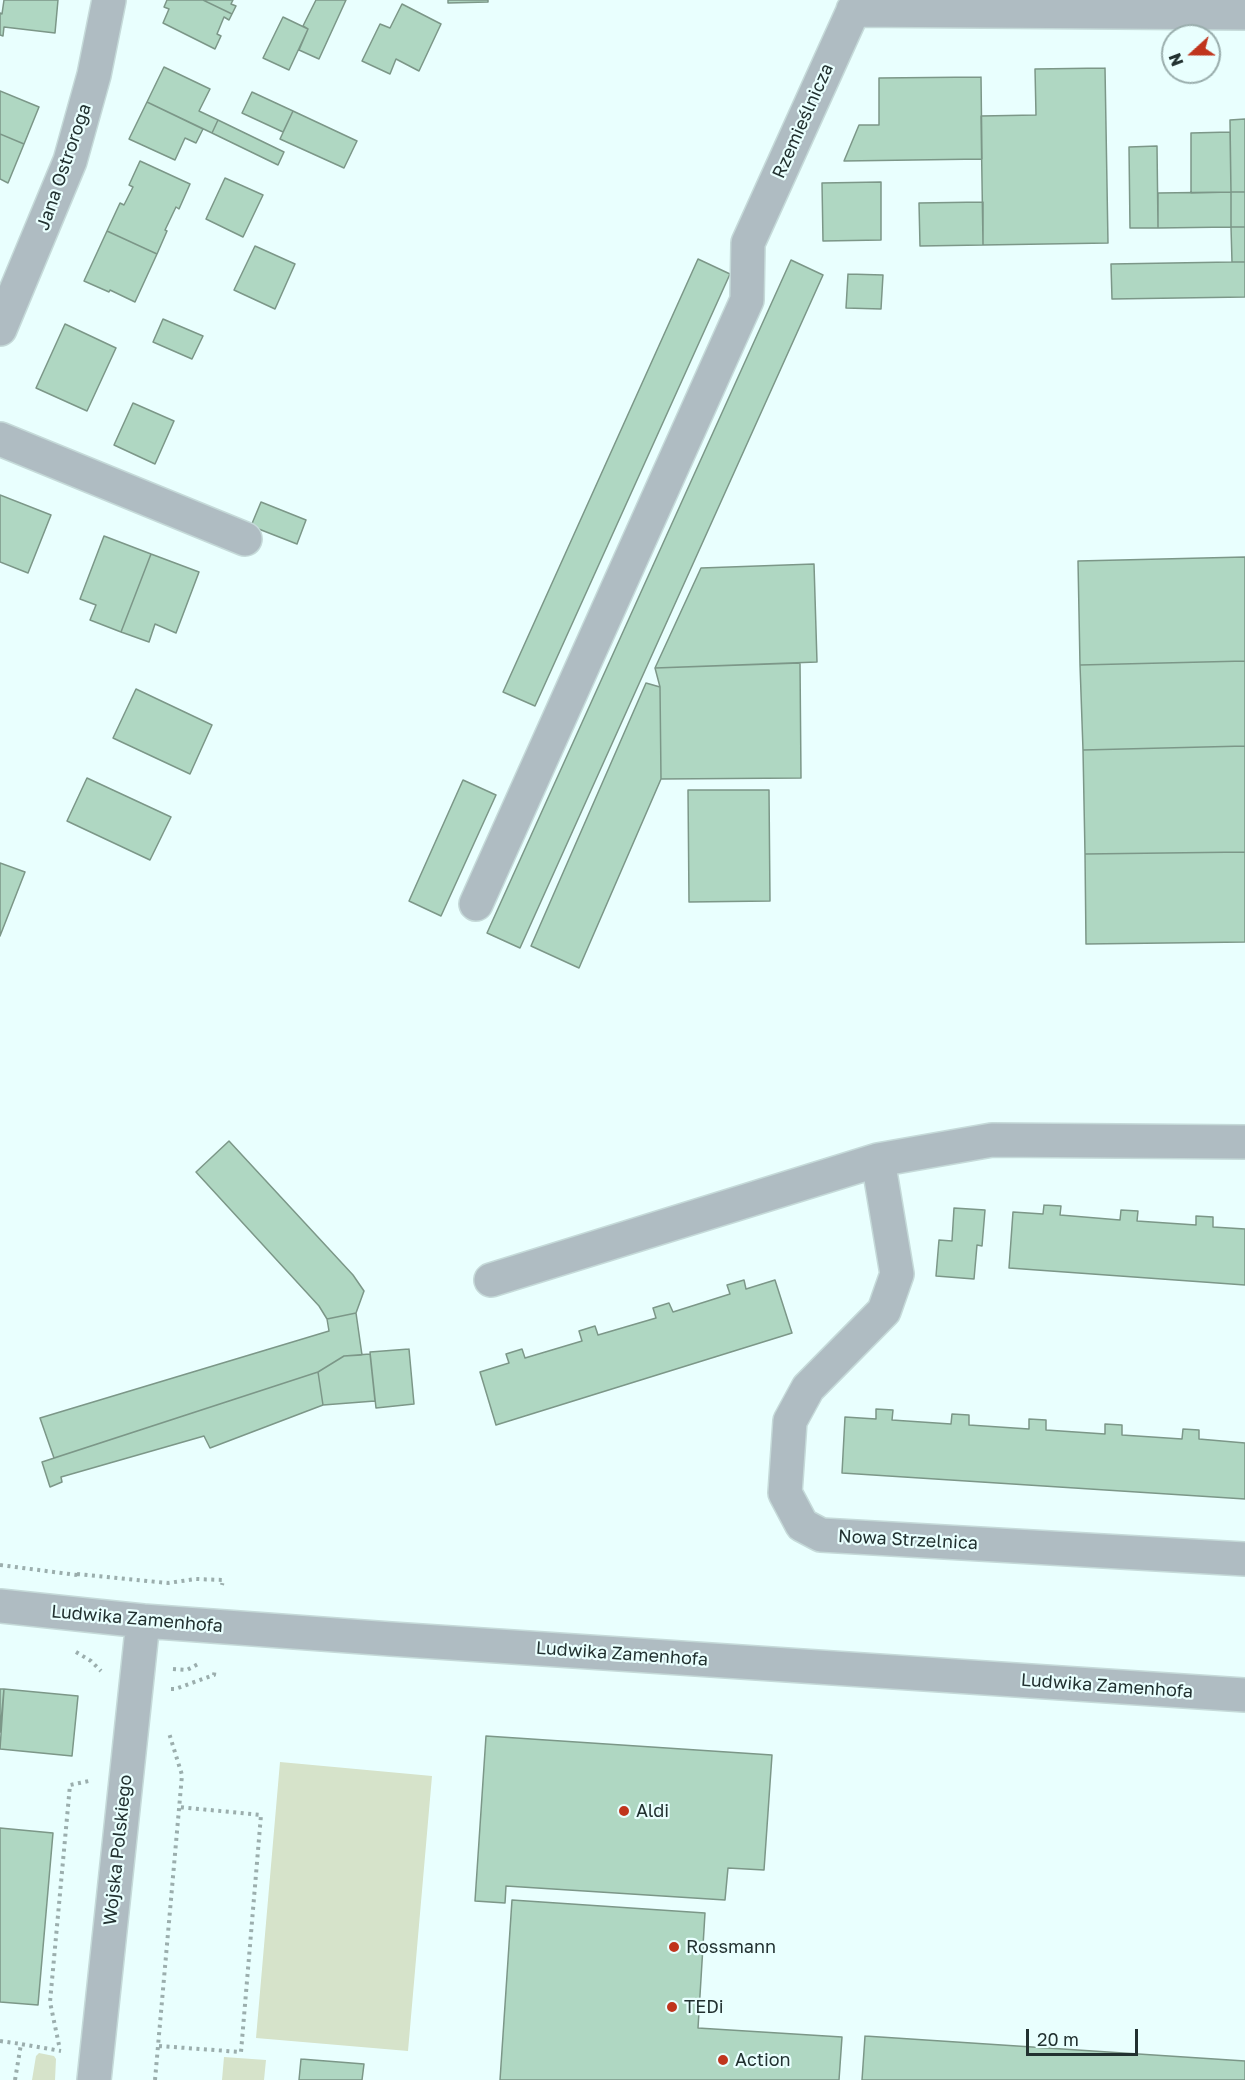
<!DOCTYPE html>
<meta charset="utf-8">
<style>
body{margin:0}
#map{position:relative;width:1245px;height:2080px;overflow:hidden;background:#e9fffe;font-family:"Golos Text",sans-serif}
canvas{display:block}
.north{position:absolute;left:1161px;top:24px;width:60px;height:60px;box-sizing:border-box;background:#e9fffe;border:2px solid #99adac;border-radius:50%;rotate:249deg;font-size:16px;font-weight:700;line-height:24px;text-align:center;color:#223130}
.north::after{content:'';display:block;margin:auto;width:21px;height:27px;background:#c0351d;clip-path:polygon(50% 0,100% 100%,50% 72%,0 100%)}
.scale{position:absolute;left:1026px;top:2029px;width:112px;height:27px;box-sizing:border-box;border:3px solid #223130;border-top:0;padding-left:8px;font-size:18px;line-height:21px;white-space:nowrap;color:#223130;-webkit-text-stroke:4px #e9fffe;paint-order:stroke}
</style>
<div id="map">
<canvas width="1245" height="2080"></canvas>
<div class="north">N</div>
<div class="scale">20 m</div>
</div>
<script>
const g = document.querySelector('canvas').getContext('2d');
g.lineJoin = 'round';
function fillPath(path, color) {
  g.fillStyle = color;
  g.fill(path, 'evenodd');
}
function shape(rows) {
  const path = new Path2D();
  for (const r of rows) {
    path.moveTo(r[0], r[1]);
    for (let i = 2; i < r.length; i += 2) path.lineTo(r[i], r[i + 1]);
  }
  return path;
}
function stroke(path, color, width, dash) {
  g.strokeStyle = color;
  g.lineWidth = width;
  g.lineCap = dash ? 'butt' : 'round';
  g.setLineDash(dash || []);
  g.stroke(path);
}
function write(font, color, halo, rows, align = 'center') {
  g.font = font + ' "Golos Text",sans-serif';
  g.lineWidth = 4.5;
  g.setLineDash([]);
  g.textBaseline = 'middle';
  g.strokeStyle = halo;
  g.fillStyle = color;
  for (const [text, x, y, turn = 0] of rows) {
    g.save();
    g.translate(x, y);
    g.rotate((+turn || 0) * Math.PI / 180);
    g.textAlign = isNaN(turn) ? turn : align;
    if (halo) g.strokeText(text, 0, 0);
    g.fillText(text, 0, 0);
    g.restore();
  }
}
fillPath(shape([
 [280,1762,432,1776,408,2051,256,2038],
 [39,2053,54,2056,56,2059,55,2080,32,2080,36,2056],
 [224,2057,266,2060,264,2080,222,2080]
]), '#d6e3ca');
const building = shape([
 [4,0,58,0,55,33,4,27,3,36,0,35,0,13,2,14,4,0],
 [167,0,203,0,232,14,229,20,224,17,217,34,221,36,215,49,163,23,169,9,164,7,167,0],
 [203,0,233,0,231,4,236,6,232,14,203,0],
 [316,0,346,0,319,59,299,50,308,29,303,26,316,0],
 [448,0,488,0,488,2,448,3,448,0],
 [402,4,441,24,419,71,396,59,390,74,362,61,380,24,390,28,402,4],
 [283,17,308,29,289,70,263,58,283,17],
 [164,67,210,89,199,111,218,120,212,133,147,102,164,67],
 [1105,68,1108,243,983,245,981,116,1036,115,1035,69,1105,68],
 [981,77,982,159,844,161,859,125,879,125,879,78,981,77],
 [0,91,39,107,24,144,0,134,0,91],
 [252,92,293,111,283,132,242,113,252,92],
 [147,102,203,129,196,143,185,138,175,160,129,139,147,102],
 [293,111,357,141,344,168,280,139,293,111],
 [1245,119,1245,192,1231,192,1230,120,1245,119],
 [218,120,284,152,278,165,212,133,218,120],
 [1230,132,1231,192,1191,193,1191,133,1230,132],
 [0,134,24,144,8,183,0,179,0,134],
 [1157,146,1158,228,1130,228,1129,147,1157,146],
 [140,161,190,184,179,209,176,207,165,230,167,231,157,254,107,231,120,203,124,205,133,187,129,185,140,161],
 [225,178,263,195,243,237,206,219,225,178],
 [881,182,881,240,823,241,822,183,881,182],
 [1231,192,1245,192,1245,227,1231,227,1231,192],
 [1231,192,1231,227,1158,228,1158,193,1231,192],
 [983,202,983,245,920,246,919,203,983,202],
 [1231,227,1245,227,1245,262,1232,262,1231,227],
 [107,231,157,254,135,302,110,290,109,292,84,281,107,231],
 [255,246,295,264,275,309,234,290,255,246],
 [698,259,730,274,535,706,503,692,698,259],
 [791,260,823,275,520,948,487,933,791,260],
 [1232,262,1245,262,1245,297,1112,299,1111,264,1232,262],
 [848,274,883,275,881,309,846,308,848,274],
 [163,319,203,336,192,359,153,342,163,319],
 [65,324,116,348,87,411,36,388,65,324],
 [133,403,174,421,155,464,114,445,133,403],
 [0,495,51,515,28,573,0,562,0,495],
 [261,502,306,520,297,544,251,526,261,502],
 [104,536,151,554,121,632,90,620,96,605,80,599,104,536],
 [151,554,199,572,176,633,155,624,149,642,121,632,151,554],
 [1245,557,1245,661,1080,665,1078,561,1245,557],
 [814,564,817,662,655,668,701,568,814,564],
 [1245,661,1245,746,1083,750,1080,665,1245,661],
 [800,663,801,778,661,779,660,687,655,668,800,663],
 [646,683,660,687,661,779,579,968,531,946,646,683],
 [136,689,212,725,190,774,113,738,136,689],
 [1245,746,1245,852,1085,854,1083,750,1245,746],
 [87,778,171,817,150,860,67,821,87,778],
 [463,780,496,795,441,916,409,901,463,780],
 [688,790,769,790,770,901,689,902,688,790],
 [1245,852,1245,942,1086,944,1085,854,1245,852],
 [0,863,25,872,0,936,0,863],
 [229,1141,353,1275,364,1291,356,1313,327,1319,319,1306,196,1172,229,1141],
 [1044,1205,1061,1206,1060,1215,1120,1220,1121,1210,1138,1211,1137,1221,1196,1225,1196,1216,1213,1217,1213,1227,1245,1229,1245,1285,1009,1268,1013,1212,1043,1214,1044,1205],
 [954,1208,985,1210,982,1246,977,1245,974,1279,936,1276,939,1240,952,1241,954,1208],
 [744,1280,746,1289,775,1280,792,1333,496,1425,480,1372,509,1363,506,1354,522,1349,525,1358,582,1341,579,1331,595,1326,598,1335,656,1318,653,1308,669,1303,673,1312,730,1294,727,1285,744,1280],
 [356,1313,362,1355,344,1356,318,1372,54,1458,40,1418,329,1331,327,1319,356,1313],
 [409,1349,414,1404,376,1408,370,1352,409,1349],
 [370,1354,375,1401,323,1405,318,1372,344,1356,370,1354],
 [318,1372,323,1405,210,1448,204,1436,61,1477,62,1482,50,1487,42,1462,318,1372],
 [876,1409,893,1410,892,1420,951,1424,952,1414,969,1415,969,1425,1029,1429,1029,1419,1046,1420,1046,1430,1105,1434,1105,1424,1122,1425,1122,1435,1182,1439,1183,1429,1199,1430,1199,1439,1245,1443,1245,1499,842,1473,845,1417,876,1419,876,1409],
 [0,1689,4,1689,0,1732,0,1689],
 [4,1689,78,1696,72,1756,0,1749,4,1689],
 [486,1736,772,1755,764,1870,728,1868,725,1900,506,1886,505,1903,475,1901,486,1736],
 [0,1828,53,1833,38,2005,0,2002,0,1828],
 [512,1900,705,1913,698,2028,842,2037,839,2080,500,2080,512,1900],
 [865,2036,1245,2061,1245,2080,862,2080,865,2036],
 [301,2059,364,2064,362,2080,299,2080,301,2059]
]);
fillPath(building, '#afd7c2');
stroke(building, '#7c9788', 1.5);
const minor = shape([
 [853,10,1245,13],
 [0,329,70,161,94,75,109,0],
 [0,439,245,539],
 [476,904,747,300,748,243,858,0],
 [878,1160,897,1274,884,1311,808,1388,790,1421,785,1493,802,1525,821,1535,1245,1559],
 [491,1280,878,1160,992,1140,1245,1142],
 [0,1606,143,1621,391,1639,1245,1695],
 [94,2080,143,1621]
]);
stroke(minor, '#c5dad9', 36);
stroke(shape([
 [0,1565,77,1575],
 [77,1574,168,1583,196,1579,223,1580,222,1585],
 [76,1652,91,1661,101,1671],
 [173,1669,187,1670,200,1663],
 [171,1689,175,1689,214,1675,215,1668],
 [0,2041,21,2044],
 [59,2045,50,2002,70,1785,89,1781],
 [159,2046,241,2052,261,1815,179,1807],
 [15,2080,21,2044,61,2051],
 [155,2080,182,1775,169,1733]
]), '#9baead', 4, [3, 4.5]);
stroke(minor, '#afbcc2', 33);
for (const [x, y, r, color] of [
 [624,1811,6,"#c0351d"],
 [674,1947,6,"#c0351d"],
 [672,2007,6,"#c0351d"],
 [723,2060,6,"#c0351d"]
]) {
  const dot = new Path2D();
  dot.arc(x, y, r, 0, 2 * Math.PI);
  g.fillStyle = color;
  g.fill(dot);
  stroke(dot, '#e9fffe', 2);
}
write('18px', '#223130', '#e9fffe', [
 ["Rzemieślnicza",803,121,-66],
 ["Jana Ostroroga",64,167,-71],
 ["Nowa Strzelnica",908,1540,3],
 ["Ludwika Zamenhofa",137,1619,5],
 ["Ludwika Zamenhofa",622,1654,4],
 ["Ludwika Zamenhofa",1107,1686,4],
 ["Wojska Polskiego",118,1850,-84]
]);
write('18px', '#223130', '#e9fffe', [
 ["Aldi",636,1811],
 ["Rossmann",686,1947],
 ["TEDi",684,2007],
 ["Action",735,2060]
], 'left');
</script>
